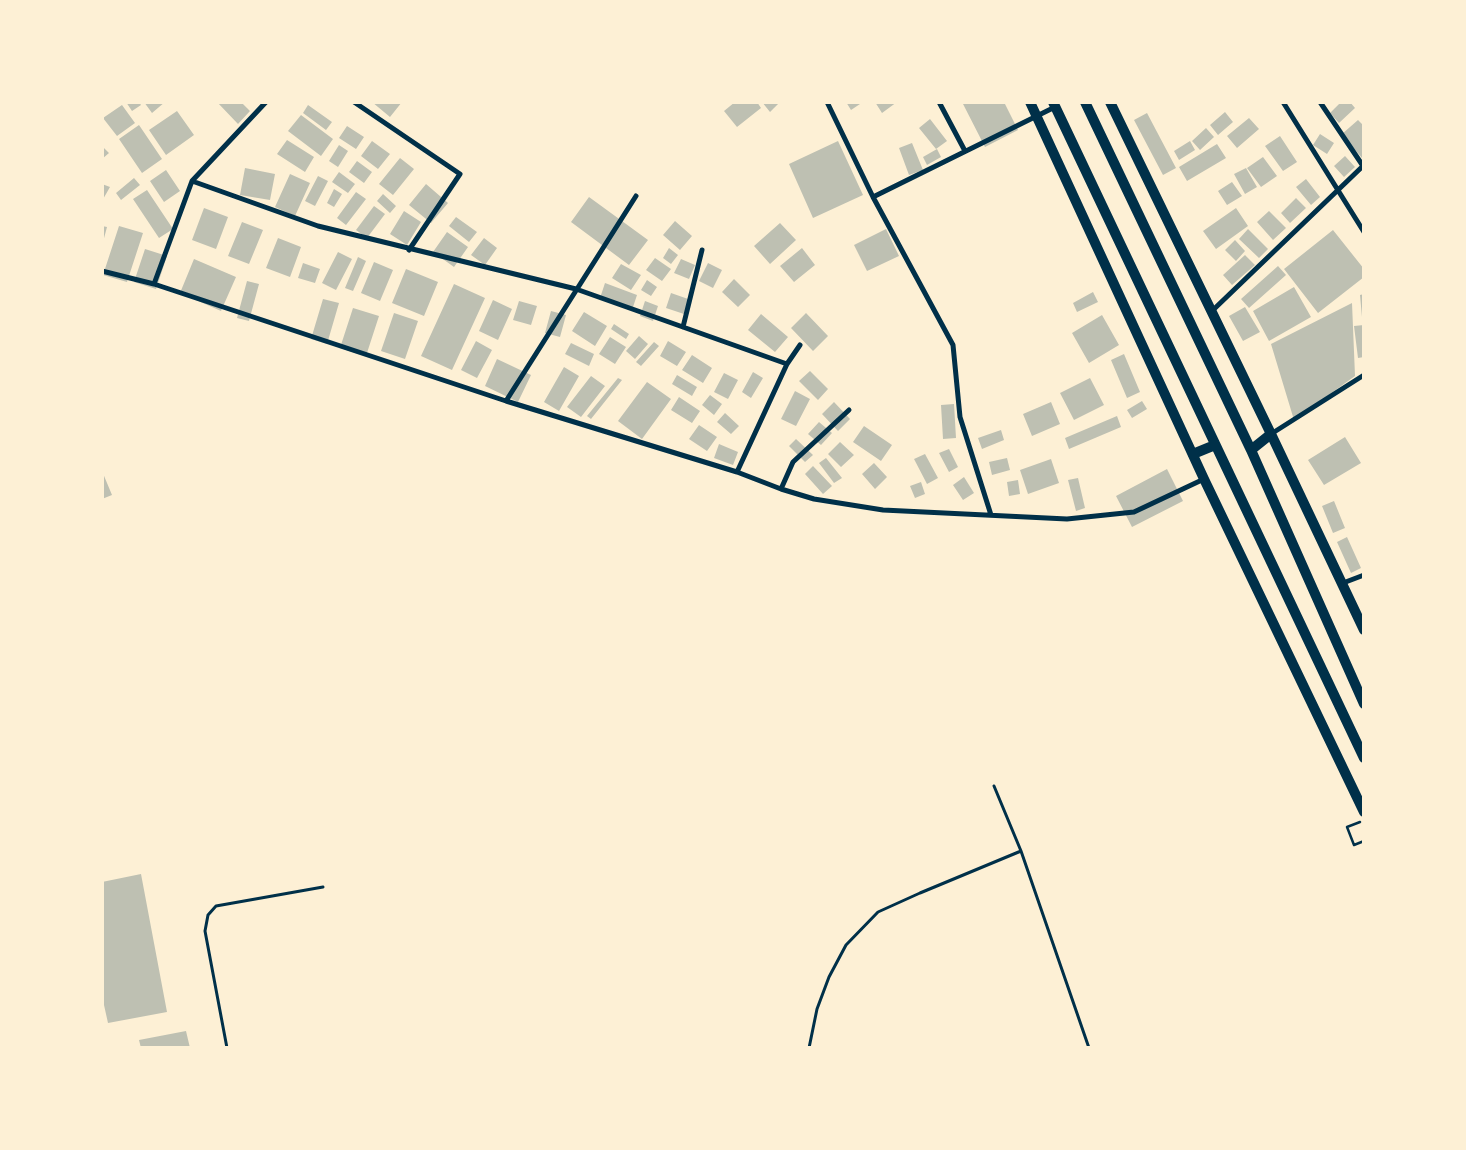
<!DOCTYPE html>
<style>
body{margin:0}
#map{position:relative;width:1466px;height:1150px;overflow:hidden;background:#fdf0d5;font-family:"Source Serif 4",serif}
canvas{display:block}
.frame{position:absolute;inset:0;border:104px solid #fdf0d5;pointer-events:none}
</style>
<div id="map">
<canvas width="1466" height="1150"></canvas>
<div class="frame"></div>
</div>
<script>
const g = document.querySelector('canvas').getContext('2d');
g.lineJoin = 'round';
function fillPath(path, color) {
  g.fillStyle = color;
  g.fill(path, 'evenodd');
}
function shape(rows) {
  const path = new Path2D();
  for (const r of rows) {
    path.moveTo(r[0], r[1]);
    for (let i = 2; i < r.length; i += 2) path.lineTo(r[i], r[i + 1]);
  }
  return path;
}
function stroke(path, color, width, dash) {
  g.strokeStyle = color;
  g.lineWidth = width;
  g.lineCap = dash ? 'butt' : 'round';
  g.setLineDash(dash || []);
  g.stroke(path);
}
fillPath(shape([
 [126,102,139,102,141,105,132,111],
 [144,102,165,102,152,113],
 [217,102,241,102,250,111,238,124],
 [372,102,402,102,390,117],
 [735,102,757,102,761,108,737,127,724,111],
 [762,102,780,102,770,112],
 [846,102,863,102,851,110],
 [875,102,897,102,882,113],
 [962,102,1004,102,1018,130,985,147],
 [1341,102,1350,102,1355,108,1339,123,1330,113],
 [122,105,135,123,117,136,103,118],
 [308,105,332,122,326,130,303,113],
 [177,111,194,135,166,155,149,130],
 [1225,112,1233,122,1218,135,1210,125],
 [1147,113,1176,168,1163,175,1134,120],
 [301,115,333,139,321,156,288,131],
 [1249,118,1259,129,1237,148,1227,136],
 [930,119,947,141,936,149,919,128],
 [1358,120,1364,126,1364,157,1362,158,1342,134],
 [139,125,162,159,142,173,119,139],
 [347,126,364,137,356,149,339,138],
 [1206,128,1214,137,1200,150,1192,141],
 [1320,134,1334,143,1327,154,1313,145],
 [1280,136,1297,162,1283,171,1265,146],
 [287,140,314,157,305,172,277,154],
 [372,141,390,154,378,169,361,156],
 [838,141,863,195,813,218,789,164],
 [1190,141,1195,150,1179,160,1174,151],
 [912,143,923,170,909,175,899,148],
 [1217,144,1226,158,1187,181,1179,167],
 [339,145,348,151,338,167,329,161],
 [102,146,109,153,102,159],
 [937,149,941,157,927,165,923,157],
 [1345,156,1355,167,1344,177,1334,166],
 [1263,157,1277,176,1261,187,1247,168],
 [400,158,414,169,393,195,379,184],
 [357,161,372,172,364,183,349,172],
 [245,168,275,174,270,200,240,195],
 [1246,168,1257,187,1245,194,1234,174],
 [166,170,180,191,164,202,150,181],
 [339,172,355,184,348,193,332,182],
 [290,174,310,183,295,216,275,207],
 [318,176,328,181,315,206,305,201],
 [134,178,140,185,121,200,116,193],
 [1306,179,1320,197,1311,205,1296,187],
 [1232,182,1242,196,1227,205,1218,191],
 [102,184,110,187,102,201],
 [426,184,448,203,431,223,409,205],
 [334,189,342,194,334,207,327,203],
 [147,190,173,229,159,238,133,199],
 [356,192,366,199,346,225,337,218],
 [383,194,396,206,390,213,377,201],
 [589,197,648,240,629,265,571,222],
 [1296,198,1306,208,1290,223,1281,213],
 [374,206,385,214,367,238,356,230],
 [204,208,228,217,216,249,192,240],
 [1236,208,1248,226,1216,249,1203,231],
 [404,211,421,222,407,245,390,234],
 [1269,211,1286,228,1273,240,1257,222],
 [456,217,477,232,469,242,449,226],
 [675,221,692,236,680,250,663,235],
 [242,222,263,230,249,264,228,256],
 [780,223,796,240,770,264,754,246],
 [102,226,107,227,103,242,102,242],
 [119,226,143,233,127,282,103,275],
 [886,229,899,256,867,271,854,245],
 [1248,229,1268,249,1259,258,1239,239],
 [1333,230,1364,269,1364,277,1318,313,1284,269],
 [447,232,468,247,454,267,433,252],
 [278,238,301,247,290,277,266,268],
 [484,238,497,248,485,265,471,255],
 [1235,240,1245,251,1236,261,1225,250],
 [669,248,678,255,671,264,663,258],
 [802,248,815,265,794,282,780,266],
 [145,249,167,256,156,289,134,282],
 [338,252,352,259,336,290,322,283],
 [1245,255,1255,265,1232,285,1223,275],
 [358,257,366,261,353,291,345,288],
 [655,258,671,269,662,281,646,270],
 [194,259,236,277,221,311,180,293],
 [681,259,695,265,689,279,674,273],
 [374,262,393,270,380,301,361,293],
 [303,263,320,269,315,283,298,278],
 [708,263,722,270,713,288,699,281],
 [621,264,641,275,631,290,612,278],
 [1278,266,1286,275,1249,308,1241,299],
 [406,269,438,282,424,316,392,303],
 [734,279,750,295,738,307,722,292],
 [647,280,657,287,651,296,641,290],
 [247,281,259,284,249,321,237,318],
 [605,283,637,295,632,310,600,298],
 [454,284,485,298,452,370,421,356],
 [1294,287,1311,317,1269,341,1253,311],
 [1093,292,1098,302,1077,312,1073,303],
 [671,293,691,300,687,315,666,308],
 [1364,294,1364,317,1362,317,1360,295],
 [323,299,339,303,327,344,311,339],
 [493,300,512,309,498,340,479,331],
 [519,301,537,306,531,325,513,320],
 [645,301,658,306,653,321,640,316],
 [1352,303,1355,376,1294,420,1271,344],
 [1245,307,1260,332,1243,341,1229,316],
 [353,308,379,316,366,356,340,348],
 [551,311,566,315,560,337,545,333],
 [584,312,607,326,595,346,572,331],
 [394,313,418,321,405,359,381,351],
 [806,313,828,336,813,351,791,328],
 [761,314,788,337,775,352,748,330],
 [1102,315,1119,345,1089,363,1072,333],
 [614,324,629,334,626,339,611,329],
 [1364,325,1364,357,1358,358,1354,326],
 [639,336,648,344,635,359,626,351],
 [610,337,626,347,615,364,599,354],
 [476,341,492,350,477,378,461,370],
 [668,341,686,352,677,366,660,356],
 [654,342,659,346,641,366,636,362],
 [571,343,594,354,589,366,565,354],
 [1124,354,1140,392,1127,398,1111,360],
 [692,355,712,368,703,383,682,370],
 [497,359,531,375,518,402,485,386],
 [564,367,579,376,559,411,544,402],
 [810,371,828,389,818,400,799,381],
 [753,372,763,378,751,398,742,392],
 [724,373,738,380,728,399,714,392],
 [677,375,697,387,692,396,672,384],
 [591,376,605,386,581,417,567,407],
 [618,378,622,380,591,419,587,416],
 [1090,378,1104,405,1074,420,1060,393],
 [647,382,671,399,642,439,618,421],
 [795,391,810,399,796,426,781,419],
 [710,395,722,404,714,415,702,405],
 [679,397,700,411,692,423,671,410],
 [1142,401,1147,409,1132,418,1127,410],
 [834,402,850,419,838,431,822,414],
 [1051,402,1060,424,1032,436,1023,414],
 [954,404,956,438,943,439,941,405],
 [725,413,739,426,731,434,717,422],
 [1117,416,1121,427,1069,449,1065,438],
 [819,422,832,433,821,445,808,434],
 [699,425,717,437,707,451,689,439],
 [864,426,892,445,881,461,853,442],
 [1001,430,1004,440,982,449,978,438],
 [1345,437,1361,463,1324,485,1308,460],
 [796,439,813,455,805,462,789,446],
 [840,442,854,455,841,467,828,454],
 [719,444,738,452,733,465,714,458],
 [949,449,958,467,949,472,939,453],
 [925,454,938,478,927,484,914,459],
 [826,458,842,478,834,483,819,463],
 [1007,458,1010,470,992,475,989,462],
 [1051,459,1059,483,1028,494,1020,470],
 [874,463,887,477,875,489,862,474],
 [813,466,832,486,823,494,805,474],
 [1167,469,1183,501,1132,527,1116,496],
 [102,471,112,495,102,499],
 [964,477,974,493,963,500,953,485],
 [1078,478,1085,508,1076,511,1068,480],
 [1018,480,1020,494,1009,496,1007,482],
 [921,482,925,494,915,498,910,486],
 [1334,501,1345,528,1333,533,1322,506],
 [1347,537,1361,568,1351,573,1337,542],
 [141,874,167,1012,108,1023,102,996,102,882],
 [186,1031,190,1048,141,1048,139,1040]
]), '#bec0b2');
stroke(shape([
 [1360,822,1347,827,1354,845,1364,841]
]), '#003049', 2.5);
stroke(shape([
 [994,786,1021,851,1089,1048],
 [227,1048,205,931,208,915,216,906,323,887],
 [809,1048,817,1009,829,977,846,945,878,912,920,893,1021,851]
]), '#003049', 3);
stroke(shape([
 [354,102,460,174,409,250],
 [827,102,873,197,953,345,960,417,991,515],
 [939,102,965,151],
 [1283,102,1364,232],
 [1320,102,1363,166],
 [192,181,318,226,576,289,787,364],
 [873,197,1055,107],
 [102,271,154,284,506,401,737,472,781,489,814,499,883,510,1067,519,1134,512,1204,479],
 [154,284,192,181,266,102],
 [1212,311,1364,165],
 [683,327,702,250],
 [506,401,636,196],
 [1271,434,1364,375],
 [737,472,787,364,800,345],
 [781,489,793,462,849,410],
 [1343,583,1364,575]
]), '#003049', 5);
stroke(shape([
 [1030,102,1204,479,1364,812],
 [1110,102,1271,434,1364,630]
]), '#003049', 10);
stroke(shape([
 [1053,102,1364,758],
 [1085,102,1251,450,1364,704],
 [1251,450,1271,434],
 [1193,454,1215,445]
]), '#003049', 10);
</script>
